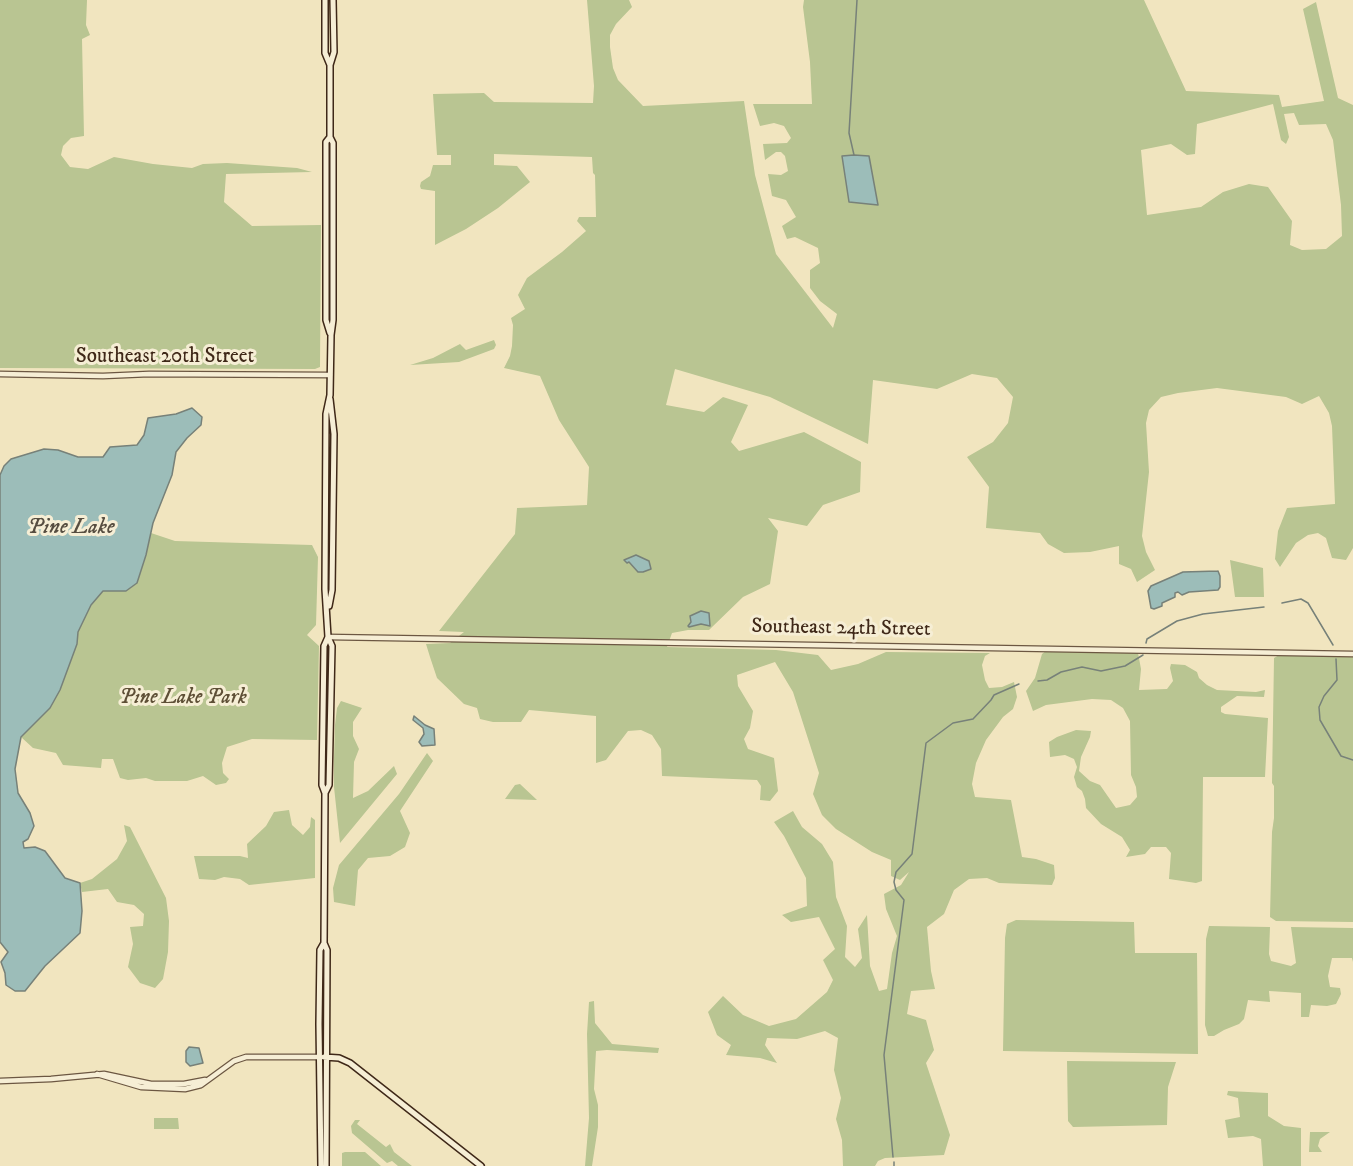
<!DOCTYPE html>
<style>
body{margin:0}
canvas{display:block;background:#f1e5bf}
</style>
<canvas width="1353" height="1166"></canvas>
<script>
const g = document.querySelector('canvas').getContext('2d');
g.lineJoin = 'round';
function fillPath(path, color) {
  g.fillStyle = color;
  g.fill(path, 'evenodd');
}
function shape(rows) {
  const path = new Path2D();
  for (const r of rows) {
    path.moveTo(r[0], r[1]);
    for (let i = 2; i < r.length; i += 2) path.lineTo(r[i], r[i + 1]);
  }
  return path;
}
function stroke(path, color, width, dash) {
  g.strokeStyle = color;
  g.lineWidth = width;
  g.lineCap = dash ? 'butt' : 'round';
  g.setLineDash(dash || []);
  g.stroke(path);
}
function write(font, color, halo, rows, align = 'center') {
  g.font = font + ' "IM FELL DW Pica",serif';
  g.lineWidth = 6;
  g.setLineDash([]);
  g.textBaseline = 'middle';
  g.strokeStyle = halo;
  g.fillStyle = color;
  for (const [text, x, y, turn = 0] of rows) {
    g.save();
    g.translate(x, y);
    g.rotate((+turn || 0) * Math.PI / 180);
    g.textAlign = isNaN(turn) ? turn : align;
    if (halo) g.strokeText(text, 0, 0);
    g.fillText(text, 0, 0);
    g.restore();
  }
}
fillPath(shape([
 [0,0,87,0,86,25,90,35,82,39,84,136,71,138,63,146,61,155,70,167,88,169,114,157,153,164,192,168,203,164,227,163,297,168,312,172,226,174,224,202,252,226,321,225,320,367,315,369,0,368],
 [587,0,629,0,632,7,616,24,610,35,610,47,613,68,618,80,643,106,744,101,755,175,776,254,833,328,837,314,820,301,810,288,810,270,820,263,818,248,795,237,787,239,782,226,796,217,786,200,772,196,768,174,781,175,788,171,785,156,781,152,776,152,765,160,763,144,787,143,791,138,784,126,774,123,760,126,753,104,812,104,810,62,803,7,804,0,1144,0,1186,91,1279,95,1282,107,1324,101,1303,9,1316,2,1338,98,1353,105,1353,548,1346,560,1332,558,1326,538,1318,533,1308,535,1296,543,1280,567,1275,559,1278,531,1287,508,1335,504,1332,426,1329,413,1319,396,1302,404,1286,397,1217,388,1178,393,1161,397,1149,410,1146,423,1149,472,1142,536,1146,552,1155,570,1137,582,1131,569,1119,564,1119,546,1090,552,1064,553,1048,544,1040,533,986,528,989,487,967,457,993,442,1008,423,1013,397,997,378,972,374,937,389,873,380,868,444,770,397,675,369,666,405,704,412,723,397,748,405,731,442,739,451,804,432,861,462,860,492,823,505,807,526,768,518,778,531,770,584,743,597,709,630,688,630,672,633,667,647,776,650,818,655,831,670,858,664,886,652,990,653,985,656,982,665,985,680,989,688,1002,687,1014,682,1017,697,1013,709,1003,717,986,740,976,763,972,784,975,797,1011,800,1022,857,1036,859,1054,865,1055,878,1052,885,999,883,987,878,969,879,954,890,944,914,927,927,931,971,935,989,911,991,907,1014,926,1020,934,1050,926,1063,950,1135,944,1155,885,1158,878,1161,875,1166,843,1166,842,1140,836,1119,841,1098,834,1070,838,1038,825,1031,797,1039,767,1038,765,1045,777,1063,760,1058,726,1055,731,1045,717,1035,708,1012,723,996,743,1015,769,1026,796,1019,827,992,833,980,823,960,835,949,819,917,791,922,782,915,807,906,806,878,784,836,774,822,793,811,802,827,822,844,833,862,836,897,847,926,845,957,855,967,862,958,858,929,867,915,870,966,879,991,887,989,892,953,897,936,886,909,884,894,901,885,909,872,900,880,891,876,891,860,872,852,836,829,822,815,813,794,819,773,793,692,775,662,737,675,738,686,753,711,750,728,744,739,748,749,774,758,778,791,770,801,760,800,761,786,757,780,662,776,661,749,652,735,641,730,628,731,606,760,596,763,596,716,529,710,521,722,493,722,480,719,477,708,464,704,437,678,430,657,426,644,450,643,464,632,439,631,515,534,517,508,587,505,589,467,559,420,540,376,504,368,510,356,512,346,513,325,511,318,525,309,518,295,527,278,562,252,586,231,577,221,579,217,596,217,595,175,593,173,592,157,494,154,494,165,517,166,530,182,498,208,466,229,435,245,435,191,421,189,420,186,421,182,430,176,433,165,451,165,451,155,437,155,433,94,484,93,494,102,593,103,594,86],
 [1273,104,1281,140,1286,144,1289,137,1284,114,1294,113,1299,125,1326,124,1333,140,1341,205,1342,236,1326,249,1302,250,1290,245,1292,221,1268,187,1249,184,1223,192,1201,207,1147,215,1141,150,1171,144,1187,155,1195,154,1197,124],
 [494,340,496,345,494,349,459,362,410,365,433,358,460,344,466,350],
 [151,533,175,541,312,545,318,557,316,625,307,635,319,646,317,740,252,739,227,747,222,763,223,773,229,779,226,783,216,785,203,776,187,781,155,781,146,778,128,780,120,778,113,759,102,759,101,768,63,765,56,753,33,748,21,737,33,723,77,644,78,632,91,605,103,591,126,591,137,583,146,555],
 [1230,560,1263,568,1264,597,1235,597],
 [1046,651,1138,653,1141,669,1139,690,1167,689,1173,681,1170,668,1171,664,1185,665,1197,672,1199,678,1207,685,1217,690,1256,692,1265,690,1264,697,1237,696,1221,707,1221,712,1225,714,1268,718,1265,777,1203,777,1202,881,1196,883,1169,879,1171,853,1166,847,1151,847,1145,854,1126,857,1130,850,1122,837,1101,824,1086,808,1085,799,1082,791,1077,787,1074,777,1077,767,1074,759,1065,755,1050,757,1049,742,1057,737,1076,730,1091,731,1090,737,1081,757,1079,771,1090,781,1100,785,1116,808,1130,805,1137,797,1136,787,1131,775,1130,721,1123,708,1111,700,1092,699,1046,705,1033,711,1026,691,1035,678,1042,654],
 [1279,655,1353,657,1353,922,1276,921,1270,917,1272,832,1274,818,1274,786,1272,783,1274,658],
 [341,701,362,708,353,722,353,736,359,749,354,762,353,798,368,791,394,766,397,774,340,843,334,787,334,758,335,725,337,708],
 [427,753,433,761,400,811,410,833,405,847,390,856,368,858,358,870,355,906,334,902,333,888,339,865,399,794],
 [520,784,537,800,505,799,515,785],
 [289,810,292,825,303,835,310,827,311,817,315,820,315,878,249,885,240,879,224,877,215,880,199,879,194,856,240,856,248,858,247,844,266,826,274,812],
 [124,825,130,827,166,898,169,921,168,952,163,979,155,988,140,983,128,967,133,944,130,927,143,926,144,914,134,905,117,902,108,889,82,892,80,883,92,879,117,859,127,841],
 [1016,920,1134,922,1135,953,1197,953,1198,1054,1003,1051,1005,938,1007,924],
 [1209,926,1270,927,1269,954,1271,961,1291,966,1296,963,1291,927,1353,928,1353,962,1352,958,1332,958,1328,976,1330,987,1340,988,1341,994,1336,1004,1327,1006,1311,1005,1309,1017,1301,1017,1301,993,1269,991,1270,1002,1248,1000,1244,1019,1239,1024,1224,1030,1214,1036,1208,1036,1205,1025,1206,939],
 [594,1001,595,1023,612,1044,659,1048,658,1053,607,1050,596,1051,594,1089,598,1105,598,1127,592,1166,585,1166,589,1118,587,1034,589,1002],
 [1067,1061,1176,1062,1168,1087,1167,1125,1073,1127,1068,1121],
 [1228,1091,1268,1093,1268,1116,1284,1126,1301,1128,1301,1166,1263,1166,1261,1139,1253,1136,1228,1138,1225,1120,1240,1117,1238,1098,1227,1095],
 [154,1118,178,1118,179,1129,154,1129],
 [355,1120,360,1120,357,1124,386,1147,390,1144,394,1152,412,1166,398,1166,392,1161,387,1163,352,1133,351,1126],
 [1310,1132,1330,1132,1320,1139,1318,1146,1322,1152,1309,1152],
 [345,1152,365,1152,381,1166,342,1166,342,1153]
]), '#b9c592');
const water = shape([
 [854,155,869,156,878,205,849,202,842,156,854,155],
 [192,408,202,417,201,425,187,438,176,452,172,475,153,523,146,555,137,583,126,591,103,591,91,605,78,632,77,644,60,690,50,708,21,737,15,769,18,793,30,813,34,826,28,839,23,842,24,848,35,847,45,851,65,878,80,883,82,911,80,933,45,966,25,991,15,991,6,985,5,973,1,962,8,952,0,942,0,475,4,466,11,459,44,449,58,450,78,457,103,457,110,447,137,445,144,435,148,418,176,414,192,408],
 [636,555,649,561,651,569,643,572,638,572,629,562,627,563,624,560,636,555],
 [1218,571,1220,576,1220,587,1218,590,1189,592,1182,595,1178,592,1175,593,1175,597,1162,603,1162,606,1154,609,1151,608,1148,591,1151,586,1183,572,1218,571],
 [701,611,709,613,710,626,701,624,689,627,688,626,691,622,690,616,701,611],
 [414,716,425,725,434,729,435,745,422,746,419,742,424,734,423,728,413,720,414,716],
 [189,1047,199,1048,203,1063,190,1066,186,1062,186,1051,189,1047]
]);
fillPath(water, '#9cbdb9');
stroke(water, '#778179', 1.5);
stroke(shape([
 [854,155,849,133,857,0],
 [1282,603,1301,599,1308,603,1333,645],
 [1146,643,1147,639,1177,621,1203,614,1264,607],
 [1336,659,1337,680,1324,696,1319,707,1320,720,1341,756,1353,760],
 [1038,681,1047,680,1061,672,1082,667,1101,671,1125,666,1143,655],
 [893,1157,884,1055,904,900,896,890,894,882,896,872,912,854,926,743,953,723,973,719,991,700,994,695,1019,684],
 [894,1162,894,1166]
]), '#778179', 1.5);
const tertiary = shape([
 [0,374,103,376,149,374,330,375],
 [328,637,1353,654],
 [97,1074,141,1087,185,1089,201,1085,234,1061,246,1057,319,1057],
 [0,1081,51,1079,104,1074,151,1084,184,1084,205,1080]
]);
const secondary = shape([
 [325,0,325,53,330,65],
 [330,333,326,320,326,142,330,137,330,65,334,52,333,0],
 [329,606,332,590,334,434,330,399],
 [325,793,329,785,332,646,328,637,325,589,326,414,330,395,331,335,333,320,333,143,330,137],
 [324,1057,339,1058,350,1063,481,1166],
 [321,1166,319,1024,320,950,324,943],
 [326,1166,327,950,324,943,325,793,322,785,324,646,328,637]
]);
stroke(tertiary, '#6c5742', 7);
stroke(secondary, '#3f2818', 8);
stroke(tertiary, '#f6eed5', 4.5);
stroke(secondary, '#f6eed5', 5);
write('21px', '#3f2818', '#f6eed5', [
 ["Southeast 20th Street",165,358],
 ["Southeast 24th Street",841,629,1]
]);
write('italic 21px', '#5e4f36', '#f6eed5', [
 ["Pine Lake Park",183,699]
]);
write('italic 22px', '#564d40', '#f6eed5', [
 ["Pine Lake",71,528]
]);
</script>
